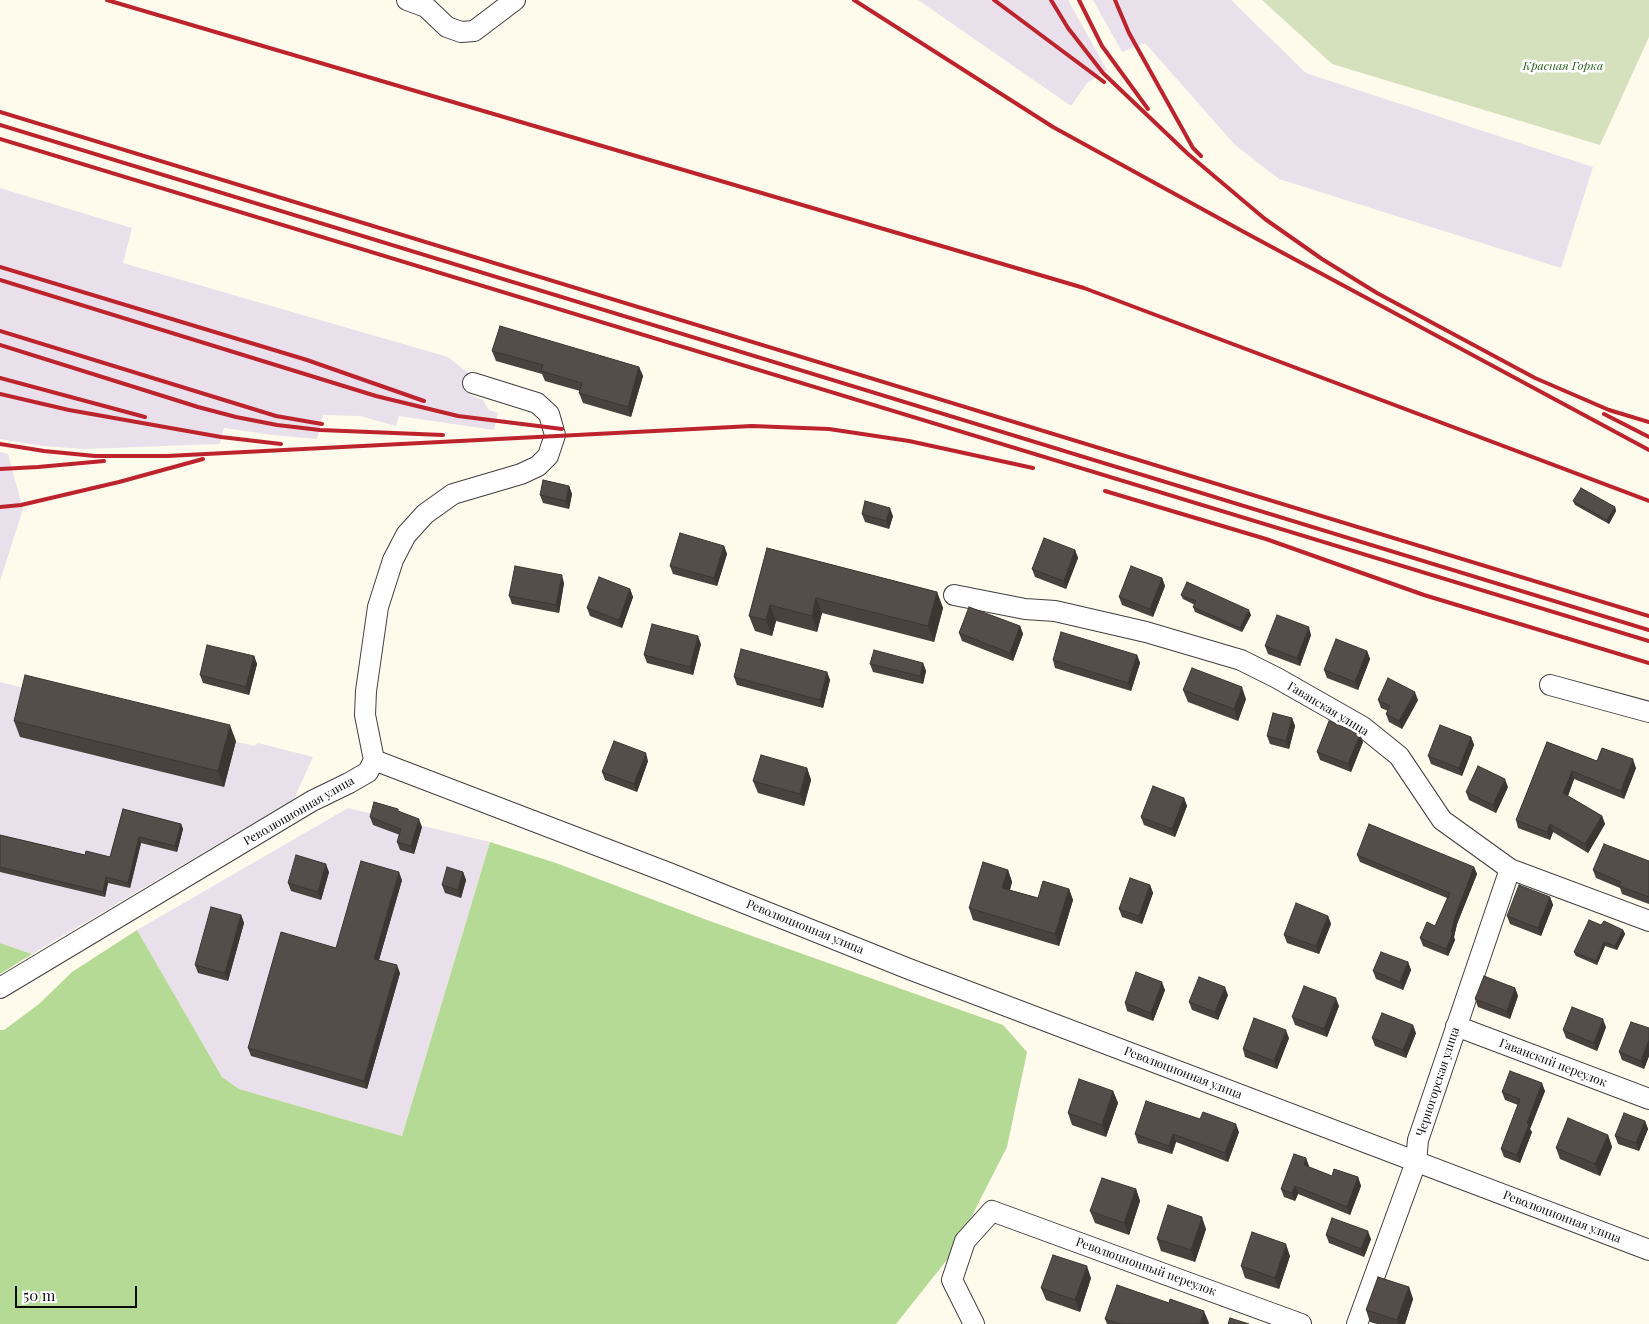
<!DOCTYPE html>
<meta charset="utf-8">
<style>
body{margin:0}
#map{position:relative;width:1649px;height:1324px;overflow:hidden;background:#fffbec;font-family:"Playfair Display",serif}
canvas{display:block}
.scale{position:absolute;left:15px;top:1286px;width:122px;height:22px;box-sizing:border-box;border:2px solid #0c0c0c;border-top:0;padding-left:6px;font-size:15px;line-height:18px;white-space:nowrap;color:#0c0c0c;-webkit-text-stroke:4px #fff;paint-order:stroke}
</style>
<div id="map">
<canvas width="1649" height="1324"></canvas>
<div class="scale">50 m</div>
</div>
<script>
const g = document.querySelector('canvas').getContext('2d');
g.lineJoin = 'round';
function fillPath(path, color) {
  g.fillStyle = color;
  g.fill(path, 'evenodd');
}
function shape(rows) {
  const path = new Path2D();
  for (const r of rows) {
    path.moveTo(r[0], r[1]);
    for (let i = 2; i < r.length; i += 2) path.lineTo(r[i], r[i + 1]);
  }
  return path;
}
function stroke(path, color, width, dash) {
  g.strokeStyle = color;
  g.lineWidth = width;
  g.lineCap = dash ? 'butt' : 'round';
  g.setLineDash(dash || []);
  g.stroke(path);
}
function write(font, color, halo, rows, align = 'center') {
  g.font = font + ' "Playfair Display",serif';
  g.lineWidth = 5;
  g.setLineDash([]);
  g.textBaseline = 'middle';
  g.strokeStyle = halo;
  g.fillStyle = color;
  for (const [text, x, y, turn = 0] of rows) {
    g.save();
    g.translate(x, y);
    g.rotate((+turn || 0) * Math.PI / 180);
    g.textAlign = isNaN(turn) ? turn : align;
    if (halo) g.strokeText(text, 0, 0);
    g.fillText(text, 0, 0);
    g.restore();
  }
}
fillPath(shape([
 [918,0,1068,0,1107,70,1087,83,1071,106],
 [1093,0,1231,0,1306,73,1593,167,1561,268,1279,179,1235,145,1145,43,1122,52],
 [0,188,132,228,123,263,448,357,472,376,473,383,470,395,483,400,489,410,498,413,494,430,399,416,396,426,360,416,323,415,317,439,272,435,224,428,220,444,84,449,42,446,0,439],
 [0,452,8,454,23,509,0,581],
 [0,682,254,746,258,743,313,757,294,799,32,954,0,943],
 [348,808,490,842,402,1136,239,1089,222,1077,137,930]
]), '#eae0eb');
fillPath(shape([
 [490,842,556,863,707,920,1003,1025,1027,1052,1007,1147,954,1251,896,1324,0,1324,0,1030,4,1030,39,1004,72,972,137,930,222,1077,239,1089,402,1136],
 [0,943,32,954,0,974]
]), '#b5da95');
fillPath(shape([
 [1262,0,1649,0,1649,37,1600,145,1332,64]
]), '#d5e0bd');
const minor = shape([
 [407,0,426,7,447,27,461,32,474,31,515,0],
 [954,595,1025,609,1055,611,1146,632,1241,660,1277,678,1363,727,1399,756,1442,820,1510,869,1649,921],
 [1550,685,1649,712],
 [374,760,669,873,909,969,1649,1250],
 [374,760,365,715,366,691,378,607,393,560,406,535,425,514,453,494,521,474,538,466,548,456,555,435,549,414,537,403,473,383],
 [0,988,312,801,349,783,368,772,374,760],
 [1456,1026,1649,1099],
 [974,1324,952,1280,965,1241,992,1211,1301,1324],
 [1357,1324,1416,1162,1418,1140,1510,869]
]);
stroke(minor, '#3f3f3f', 22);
stroke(minor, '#fff', 20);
stroke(shape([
 [107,0,1084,288,1649,501],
 [854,0,1053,127,1244,232,1649,450],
 [994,0,1104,82],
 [1051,0,1068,28,1103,73,1188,154,1265,219,1322,259,1377,293,1535,378,1609,410,1649,422],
 [1079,0,1102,46,1148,109],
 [1115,0,1129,33,1193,148,1201,156],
 [0,112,1649,616],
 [0,125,1649,630],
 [0,139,1649,641],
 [0,267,307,360,424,401],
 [0,280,376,396,458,416,562,429],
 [0,331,276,416,322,424],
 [0,345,198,407,236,417,277,425,320,430,443,435],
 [0,378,145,417],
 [0,394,69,410,221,437,281,444],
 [1604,414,1649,437],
 [0,444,44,451,95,456,167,456,752,426,829,429,909,441,1033,468],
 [0,469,38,467,104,461],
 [1105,491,1266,539,1424,595,1649,663],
 [0,507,21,505,119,482,203,459]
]), '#bd232d', 4);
fillPath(shape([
 [492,351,639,367,643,376,631,417,583,403,579,393,580,391,545,381,542,374,496,361],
 [569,486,572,494,569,509,543,503,540,495],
 [1573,501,1615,507,1616,511,1609,524,1575,505],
 [862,514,893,516,889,529,865,522],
 [724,546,727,554,717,586,673,574,670,566],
 [767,548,937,592,943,608,934,642,822,613,817,632,776,621,772,636,755,631,749,616],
 [1075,550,1078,558,1066,589,1035,577,1032,569],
 [1162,578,1165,586,1153,617,1122,605,1119,597],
 [564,583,559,613,512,604,509,596],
 [630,589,633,597,622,628,590,616,587,608],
 [1181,595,1251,615,1242,632,1195,612,1193,607,1195,605,1183,599],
 [1020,626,1023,634,1013,661,962,641,959,633],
 [1311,635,1300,666,1268,654,1265,646],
 [701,644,693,675,647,663,644,655],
 [1367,651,1370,659,1358,690,1327,678,1324,670],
 [1137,655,1140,663,1131,691,1055,668,1053,660],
 [254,656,257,664,249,695,203,683,200,675],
 [923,663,926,671,923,684,873,672,870,664],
 [827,672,830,680,823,708,737,685,734,677],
 [1183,690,1246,699,1238,721,1188,702],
 [1378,700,1418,700,1402,729,1389,722,1386,714,1388,711,1381,708],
 [1292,718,1295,726,1289,749,1270,744,1267,736],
 [14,721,236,741,224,787,20,737],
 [1471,737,1474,745,1462,776,1431,764,1428,756],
 [1363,742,1351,772,1320,760,1317,752],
 [1547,742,1597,761,1636,768,1624,799,1574,779,1568,796,1602,816,1605,824,1588,853,1553,832,1550,840,1518,828,1516,820],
 [648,761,637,792,605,780,602,772],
 [807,768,811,780,804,806,758,793,753,781],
 [1508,787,1496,813,1469,800,1466,792],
 [1184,798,1187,806,1175,837,1144,825,1141,817],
 [123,809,181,824,183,829,177,852,141,843,130,888,108,883,105,897,0,872,0,835,85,855,110,857],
 [399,812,422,827,414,854,400,850,397,842,400,835,373,825,370,817],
 [1357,855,1474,867,1477,874,1457,924,1454,937,1455,940,1448,956,1423,946,1420,938,1435,926,1447,898,1360,862],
 [1649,861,1649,904,1622,894,1620,888,1596,878,1593,870],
 [1008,870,1012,882,1010,890,1038,898,1069,889,1073,900,1059,946,973,920,969,908],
 [329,872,321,900,291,891,288,883],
 [463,872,466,880,461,898,445,893,442,885],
 [402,880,379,960,400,973,367,1089,251,1056,248,1048,336,948],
 [1150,885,1153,893,1142,924,1122,917,1119,909],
 [1550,897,1553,905,1541,936,1510,924,1507,916],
 [241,915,244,923,228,981,198,973,195,965],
 [1328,916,1331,924,1319,954,1287,943,1284,935],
 [1601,925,1623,930,1625,934,1617,950,1605,946,1597,965,1576,956,1574,952],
 [1408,962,1411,970,1403,990,1376,979,1373,971],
 [1515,988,1518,996,1510,1019,1478,1007,1475,999],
 [1165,990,1153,1021,1127,1011,1125,1003],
 [1228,995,1218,1020,1192,1010,1189,1002],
 [1339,1006,1327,1037,1295,1025,1292,1017],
 [1606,1027,1597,1051,1566,1038,1563,1030],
 [1649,1028,1649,1056,1644,1069,1622,1060,1619,1052],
 [1416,1033,1406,1058,1375,1046,1372,1038],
 [1289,1038,1277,1069,1245,1057,1243,1049],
 [1113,1091,1118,1103,1106,1137,1072,1125,1068,1113],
 [1545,1091,1530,1129,1532,1132,1520,1163,1504,1157,1501,1149,1518,1105,1505,1100,1502,1092],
 [1645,1121,1648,1129,1639,1151,1618,1144,1615,1136],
 [1239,1132,1228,1162,1176,1142,1172,1154,1138,1143,1135,1134],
 [1608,1135,1612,1147,1600,1176,1560,1159,1556,1148],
 [1306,1158,1309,1167,1332,1176,1358,1177,1361,1186,1350,1215,1298,1194,1295,1201,1284,1197,1281,1189],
 [1136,1189,1140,1201,1129,1235,1095,1223,1090,1211],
 [1206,1229,1195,1262,1161,1251,1157,1239],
 [1326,1235,1371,1239,1364,1257,1329,1243],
 [1290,1256,1279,1289,1245,1278,1241,1266],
 [1091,1278,1080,1312,1046,1300,1041,1288],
 [1409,1287,1413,1299,1405,1324,1377,1324,1370,1322,1366,1310],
 [1105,1319,1209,1323,1208,1324,1107,1324]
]), '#49423f');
fillPath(shape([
 [639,367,643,376,631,417,628,407],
 [569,486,572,494,569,509,566,501],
 [1615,507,1616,511,1609,524,1607,520],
 [890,508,893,516,889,529,886,521],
 [724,546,727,554,717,586,714,578],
 [1075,550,1078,558,1066,589,1064,581],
 [562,575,564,583,559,613,556,605],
 [1162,578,1165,586,1153,617,1150,609],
 [630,589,633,597,622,628,619,620],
 [937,592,943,608,934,642,928,626],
 [816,598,822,613,817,632,812,616],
 [770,605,776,621,772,636,766,620],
 [1249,610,1251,615,1242,632,1240,628],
 [1020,626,1023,634,1013,661,1010,653],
 [1309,627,1311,635,1300,666,1297,658],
 [698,636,701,644,693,675,690,667],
 [1367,651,1370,659,1358,690,1355,682],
 [1137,655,1140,663,1131,691,1128,683],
 [254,656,257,664,249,695,246,687],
 [923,663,926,671,923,684,920,676],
 [827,672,830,680,823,708,820,700],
 [1242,687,1246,699,1238,721,1234,709],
 [1415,692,1418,700,1402,729,1399,721],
 [1292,718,1295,726,1289,749,1286,741],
 [230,725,236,741,224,787,218,771],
 [1360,734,1363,742,1351,772,1348,764],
 [1471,737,1474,745,1462,776,1459,768],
 [646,753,648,761,637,792,634,784],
 [1633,759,1636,768,1624,799,1621,791],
 [807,768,811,780,804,806,800,794],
 [1572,771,1574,779,1566,801,1563,793],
 [1505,779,1508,787,1496,813,1493,805],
 [1184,798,1187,806,1175,837,1172,829],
 [1602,816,1605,824,1588,853,1585,844],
 [419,819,422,827,414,854,411,846],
 [181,824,183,829,177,852,175,846],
 [1550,824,1553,832,1550,840,1547,832],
 [139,837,141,843,130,888,128,883],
 [326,864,329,872,321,900,318,892],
 [1474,867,1477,874,1457,924,1454,937,1455,940,1448,956,1446,949,1455,917],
 [1008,870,1012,882,1007,899,1002,888],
 [399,872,402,880,377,967,374,959],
 [463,872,466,880,461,898,458,890],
 [106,877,108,883,105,897,103,892],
 [1150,885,1153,893,1142,924,1139,916],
 [1069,889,1073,900,1059,946,1055,934],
 [1550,897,1553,905,1541,936,1538,928],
 [241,915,244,923,228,981,225,973],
 [1328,916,1331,924,1319,954,1316,946],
 [1623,930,1625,934,1617,950,1615,946],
 [1604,942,1605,946,1597,965,1596,961],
 [1408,962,1411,970,1403,990,1400,982],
 [397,965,400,973,367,1089,364,1081],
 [1162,982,1165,990,1153,1021,1151,1013],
 [1225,987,1228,995,1218,1020,1215,1012],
 [1515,988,1518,996,1510,1019,1507,1011],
 [1336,998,1339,1006,1327,1037,1324,1029],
 [1603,1019,1606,1027,1597,1051,1594,1043],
 [1413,1025,1416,1033,1406,1058,1403,1050],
 [1286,1030,1289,1038,1277,1069,1274,1061],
 [1649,1040,1649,1056,1644,1069,1641,1061],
 [1542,1083,1545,1091,1530,1129,1532,1132,1520,1163,1517,1155,1527,1123],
 [1113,1091,1118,1103,1106,1137,1102,1125],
 [1645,1121,1648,1129,1639,1151,1636,1143],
 [1236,1124,1239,1132,1228,1162,1225,1153],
 [1173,1134,1176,1142,1172,1154,1169,1146],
 [1608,1135,1612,1147,1600,1176,1595,1164],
 [1306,1158,1309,1166,1306,1173,1304,1165],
 [1358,1177,1361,1186,1350,1215,1347,1207],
 [1295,1186,1298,1194,1295,1201,1292,1193],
 [1136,1189,1140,1201,1129,1235,1124,1223],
 [1202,1217,1206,1229,1195,1262,1191,1250],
 [1368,1231,1371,1239,1364,1257,1361,1249],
 [1286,1244,1290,1256,1279,1289,1275,1278],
 [1087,1266,1091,1278,1080,1312,1075,1300],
 [1409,1287,1413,1299,1405,1324,1399,1324,1397,1320],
 [1204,1311,1209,1323,1208,1324,1200,1324]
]), '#3c3633');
const building = shape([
 [500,326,639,367,628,407,579,393,582,383,541,371,543,365,492,351,500,326],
 [543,480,569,486,566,501,540,495,543,480],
 [1581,488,1615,507,1607,520,1573,501,1581,488],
 [865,501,890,508,886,521,862,514,865,501],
 [680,533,724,546,714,578,670,566,680,533],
 [1044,538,1075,550,1064,581,1032,569,1044,538],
 [767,548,937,592,928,626,816,598,812,616,770,605,766,620,749,616,767,548],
 [515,566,562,575,556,605,509,596,515,566],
 [1131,566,1162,578,1150,609,1119,597,1131,566],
 [599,577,630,589,619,620,587,608,599,577],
 [1187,582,1249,610,1240,628,1193,607,1196,601,1181,595,1187,582],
 [969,607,1020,626,1010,653,959,633,969,607],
 [1277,615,1309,627,1297,658,1265,646,1277,615],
 [652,624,698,636,690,667,644,655,652,624],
 [1061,632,1137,655,1128,683,1053,660,1061,632],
 [1336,639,1367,651,1355,682,1324,670,1336,639],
 [207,645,254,656,246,687,200,675,207,645],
 [741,649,827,672,820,700,734,677,741,649],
 [874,650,923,663,920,676,870,664,874,650],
 [1192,668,1242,687,1234,709,1183,690,1192,668],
 [25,675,230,725,218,771,14,721,25,675],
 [1388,678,1415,692,1399,721,1386,714,1390,706,1378,700,1388,678],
 [1273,713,1292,718,1286,741,1267,736,1273,713],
 [1329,721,1360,734,1348,764,1317,752,1329,721],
 [1440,725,1471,737,1459,768,1428,756,1440,725],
 [614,741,646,753,634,784,602,772,614,741],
 [1547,742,1597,761,1602,748,1633,759,1621,791,1572,771,1563,793,1602,816,1585,844,1550,824,1547,832,1516,820,1547,742],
 [761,755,807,768,800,794,753,781,761,755],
 [1478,766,1505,779,1493,805,1466,792,1478,766],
 [1153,786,1184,798,1172,829,1141,817,1153,786],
 [374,802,398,809,398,811,419,819,411,846,397,842,401,829,370,817,374,802],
 [123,809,181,824,175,846,139,837,128,883,106,877,103,892,0,867,0,835,85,855,86,851,110,857,123,809],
 [1369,824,1474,867,1455,917,1451,932,1453,933,1446,949,1420,938,1427,922,1435,926,1450,893,1357,855,1369,824],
 [1604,844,1649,861,1649,897,1619,886,1621,882,1593,870,1604,844],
 [296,855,326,864,318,892,288,883,296,855],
 [361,861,399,872,374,959,397,965,364,1081,248,1048,281,932,336,948,361,861],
 [983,862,1008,870,1002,888,1038,898,1043,881,1069,889,1055,934,969,908,983,862],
 [447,867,463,872,458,890,442,885,447,867],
 [1130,878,1150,885,1139,916,1119,909,1130,878],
 [1519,885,1550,897,1538,928,1507,916,1519,885],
 [1296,903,1328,916,1316,946,1284,935,1296,903],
 [211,907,241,915,225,973,195,965,211,907],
 [1589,920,1601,925,1604,921,1623,930,1615,946,1604,942,1596,961,1574,952,1589,920],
 [1381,952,1408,962,1400,982,1373,971,1381,952],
 [1136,972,1162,982,1151,1013,1125,1003,1136,972],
 [1484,976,1515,988,1507,1011,1475,999,1484,976],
 [1199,977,1225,987,1215,1012,1189,1002,1199,977],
 [1304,986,1336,998,1324,1029,1292,1017,1304,986],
 [1572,1007,1603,1019,1594,1043,1563,1030,1572,1007],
 [1382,1013,1413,1025,1403,1050,1372,1038,1382,1013],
 [1254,1018,1286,1030,1274,1061,1243,1049,1254,1018],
 [1631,1022,1649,1028,1649,1040,1641,1061,1619,1052,1631,1022],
 [1510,1071,1542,1083,1527,1123,1529,1124,1517,1155,1501,1149,1520,1099,1502,1092,1510,1071],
 [1079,1079,1113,1091,1102,1125,1068,1113,1079,1079],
 [1146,1101,1200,1119,1203,1112,1236,1124,1225,1153,1173,1134,1169,1146,1135,1134,1146,1101],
 [1624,1113,1645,1121,1636,1143,1615,1136,1624,1113],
 [1568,1118,1608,1135,1595,1164,1556,1148,1568,1118],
 [1294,1154,1306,1158,1304,1165,1332,1176,1334,1169,1358,1177,1347,1207,1295,1186,1292,1193,1281,1189,1294,1154],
 [1102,1178,1136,1189,1124,1223,1090,1211,1102,1178],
 [1168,1205,1202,1217,1191,1250,1157,1239,1168,1205],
 [1332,1218,1368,1231,1361,1249,1326,1235,1332,1218],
 [1252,1232,1286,1244,1275,1278,1241,1266,1252,1232],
 [1053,1255,1087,1266,1075,1300,1041,1288,1053,1255],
 [1378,1277,1409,1287,1397,1320,1366,1310,1378,1277],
 [1117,1285,1169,1303,1170,1299,1204,1311,1200,1324,1121,1324,1105,1319,1117,1285],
 [1230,1318,1249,1324,1228,1324,1230,1318]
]);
fillPath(building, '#554d49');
stroke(building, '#3c3633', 1);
write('italic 12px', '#2d641c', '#fff', [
 ["Красная Горка",1563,66]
]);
write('12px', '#0c0c0c', '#fff', [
 ["Гаванская улица",1328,709,31],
 ["Революционная улица",299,811,-30],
 ["Революционная улица",805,927,22],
 ["Гаванский переулок",1553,1063,21],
 ["Революционная улица",1183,1073,21],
 ["Черногорская улица",1438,1082,-72],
 ["Революционная улица",1562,1217,21],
 ["Революционный переулок",1146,1267,20]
]);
</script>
